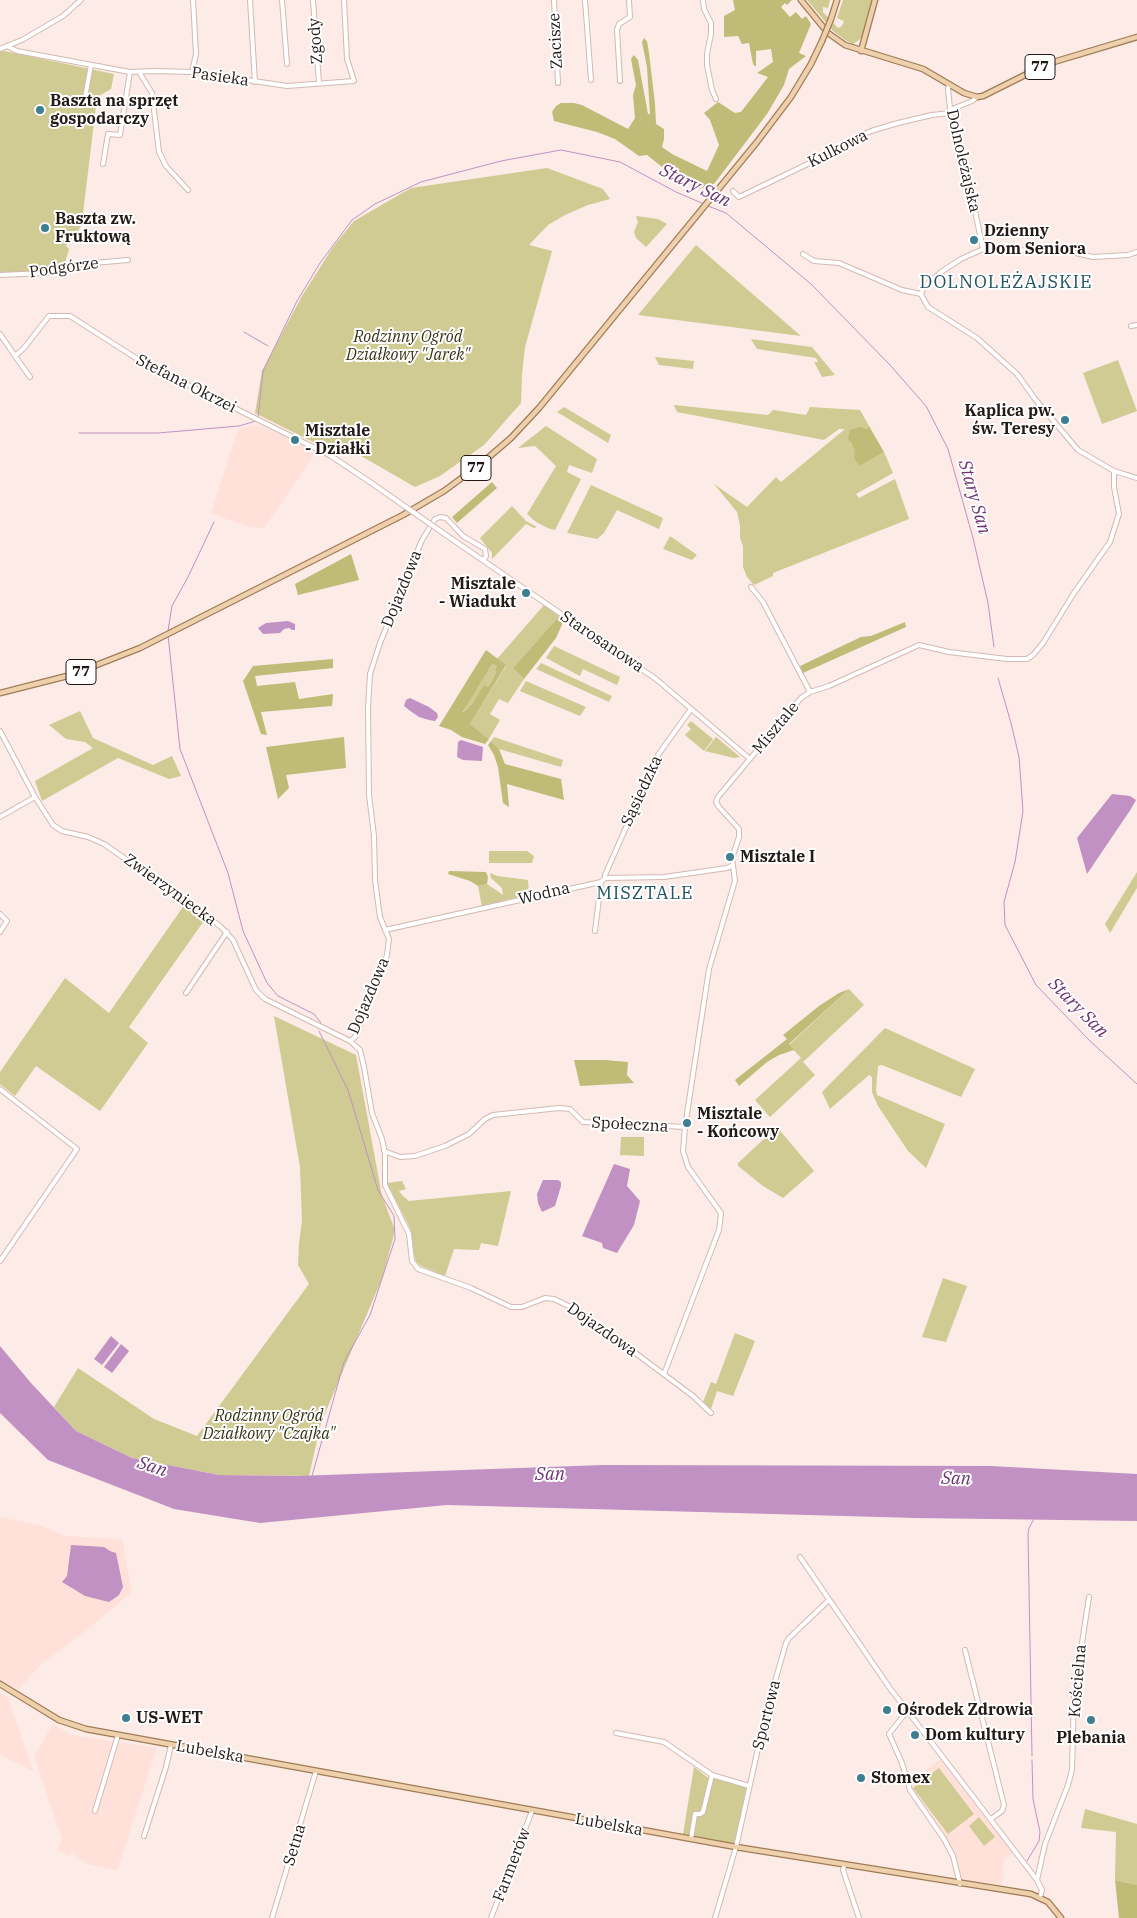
<!DOCTYPE html>
<meta charset="utf-8">
<style>
body{margin:0}
canvas{display:block;background:#fcebe6}
</style>
<canvas width="1137" height="1918"></canvas>
<script>
const g = document.querySelector('canvas').getContext('2d');
g.lineJoin = 'round';
function fillPath(path, color) {
  g.fillStyle = color;
  g.fill(path, 'evenodd');
}
function shape(rows) {
  const path = new Path2D();
  for (const r of rows) {
    path.moveTo(r[0], r[1]);
    for (let i = 2; i < r.length; i += 2) path.lineTo(r[i], r[i + 1]);
  }
  return path;
}
function stroke(path, color, width, dash) {
  g.strokeStyle = color;
  g.lineWidth = width;
  g.lineCap = dash ? 'butt' : 'round';
  g.setLineDash(dash || []);
  g.stroke(path);
}
function write(font, color, halo, rows, align = 'center') {
  g.font = font + ' "IBM Plex Serif",serif';
  g.lineWidth = 4;
  g.setLineDash([]);
  g.textBaseline = 'middle';
  g.strokeStyle = halo;
  g.fillStyle = color;
  for (const [text, x, y, turn = 0] of rows) {
    g.save();
    g.translate(x, y);
    g.rotate((+turn || 0) * Math.PI / 180);
    g.textAlign = isNaN(turn) ? turn : align;
    if (halo) g.strokeText(text, 0, 0);
    g.fillText(text, 0, 0);
    g.restore();
  }
}
fillPath(shape([
 [256,425,296,441,315,454,264,528,247,526,211,513,238,429],
 [0,1517,41,1526,65,1536,122,1539,132,1592,88,1629,40,1665,18,1690,0,1679],
 [0,1693,8,1698,33,1771,0,1755],
 [53,1724,71,1735,157,1748,117,1871,88,1864,76,1856,72,1852,70,1856,57,1850,62,1839,34,1756],
 [940,1759,1013,1853,1004,1859,1002,1886,962,1880,947,1840,911,1787,911,1782]
]), '#ffe1d9');
fillPath(shape([
 [807,0,830,0,828,8,823,7,823,12,838,28,842,26,844,21,837,18,843,0,873,0,862,38,853,44,845,40,833,31],
 [4,51,114,74,111,89,97,97,82,222,75,239,70,240,66,246,69,249,63,270,50,274,0,276,0,52],
 [547,168,603,189,610,199,588,205,565,215,548,225,529,245,552,251,525,347,522,374,521,403,484,445,440,476,415,487,342,445,329,450,255,413,262,371,302,296,333,247,354,221,411,188],
 [636,216,658,219,667,224,646,247,636,238,634,232,638,222],
 [696,245,801,336,638,315],
 [751,339,812,347,835,375,822,377,814,362,818,362,816,358,757,349],
 [655,357,694,361,693,369,659,365],
 [1118,360,1137,411,1102,424,1083,373],
 [674,405,768,415,773,410,806,415,810,407,860,410,869,426,850,443,853,447,860,466,884,452,893,473,856,494,859,498,895,479,909,519,773,573,773,576,754,585,747,577,743,567,743,546,740,538,740,525,737,512,714,484,747,507,776,477,781,482,845,429,839,429,824,440,677,412],
 [564,407,611,435,608,443,557,412],
 [546,426,597,459,592,473,569,465,567,472,581,479,555,530,550,529,536,522,527,514,556,466,535,446,518,448],
 [591,485,663,518,659,529,617,510,604,533,597,539,567,533],
 [512,506,526,521,537,527,534,528,526,524,492,559,492,553,480,538],
 [670,536,697,555,692,560,663,549],
 [544,605,559,616,513,668,524,679,508,703,499,699,490,714,500,720,489,739,470,724,506,666,497,659],
 [554,646,620,677,617,685,583,669,580,676,546,658],
 [541,663,612,696,609,702,536,669],
 [492,664,497,666,495,669,496,672,492,681,488,687,484,686,472,704,460,714],
 [526,681,586,707,580,716,520,691],
 [80,711,93,738,153,765,172,756,181,776,169,779,118,758,42,801,35,781,93,748,85,742,66,739,49,725],
 [691,721,713,739,704,751,685,735,691,729,687,725],
 [494,737,563,760,561,767,499,749,491,741],
 [716,737,740,757,734,758,705,751],
 [489,851,527,851,534,856,532,863,489,863],
 [1137,872,1137,888,1110,933,1105,924],
 [490,873,497,876,528,880,529,894,482,907,478,886,487,884,503,895,502,888,491,878],
 [185,904,206,918,129,1027,148,1043,100,1111,36,1066,15,1096,0,1084,0,1072,65,978,109,1013],
 [849,989,864,1005,803,1062,815,1075,770,1117,755,1100,801,1058,789,1045],
 [274,1016,356,1055,382,1196,395,1230,383,1276,321,1423,309,1476,219,1475,132,1458,76,1431,54,1407,78,1368,154,1419,197,1436,309,1284,298,1265,299,1243,302,1221,300,1167],
 [885,1028,975,1069,961,1097,882,1065,878,1066,876,1090,877,1095,945,1124,926,1168,908,1151,878,1106,872,1092,872,1077,869,1075,830,1109,822,1092],
 [777,1127,814,1171,783,1198,763,1186,738,1166,738,1163],
 [621,1137,644,1137,644,1156,620,1155],
 [402,1181,406,1189,399,1191,403,1196,409,1201,511,1191,498,1246,481,1243,479,1250,454,1249,445,1276,421,1266,416,1262,414,1254,410,1228,387,1183],
 [943,1278,967,1286,946,1342,922,1337],
 [735,1333,755,1341,733,1396,717,1391,711,1409,703,1402,711,1382,716,1384],
 [694,1767,707,1777,744,1786,746,1789,735,1844,683,1834],
 [939,1768,974,1814,948,1834,913,1788],
 [1085,1809,1137,1824,1137,1885,1115,1880,1116,1832,1081,1828],
 [979,1817,995,1837,984,1846,969,1826]
]), '#cfcb92');
fillPath(shape([
 [733,0,792,0,787,5,785,3,781,7,790,17,796,12,802,19,806,16,811,24,799,53,806,56,789,69,784,85,767,114,714,184,699,189,667,171,647,155,639,156,615,139,597,132,554,121,552,112,556,106,561,103,574,103,582,105,628,129,635,118,633,95,636,85,631,59,634,55,638,60,648,114,650,114,647,67,642,42,644,38,647,41,649,53,655,104,656,124,664,129,664,139,662,147,672,154,707,171,719,145,710,120,704,113,718,102,735,113,741,112,768,77,757,73,773,62,771,49,756,51,756,67,753,64,749,43,742,44,738,36,724,37,724,16,735,10],
 [869,426,884,452,860,466,854,458,855,453,853,447,848,438,850,430,860,427,866,429],
 [492,482,497,488,457,523,452,517],
 [351,554,359,580,298,595,295,584],
 [559,616,564,620,556,638,524,679,513,668],
 [905,622,906,627,803,673,800,666,861,637,871,636],
 [486,650,506,665,470,724,489,739,485,744,462,737,451,730,439,726],
 [492,664,497,666,495,669,496,672,492,681,488,687,484,685,472,704,462,713],
 [333,659,333,668,255,676,257,686,295,682,299,699,333,694,332,706,261,712,267,735,261,734,243,681,253,666],
 [344,737,346,768,286,775,289,788,278,799,266,747],
 [491,741,499,749,505,764,561,779,564,800,507,784,509,807,503,803,498,767,494,755,488,745],
 [449,871,486,872,488,877,487,884,478,886,470,881,448,874],
 [849,989,789,1044,794,1050,779,1055,767,1062,739,1086,735,1080,787,1039,783,1035,819,1006,839,993],
 [605,1060,628,1062,627,1075,634,1083,580,1086,574,1060],
 [1115,1880,1137,1885,1137,1918,1119,1918]
]), '#c0bb76');
fillPath(shape([
 [288,621,295,624,295,630,292,630,289,628,284,629,280,633,263,634,258,628,266,623],
 [410,698,429,707,437,713,438,717,435,721,429,720,419,717,409,710,404,706,406,700],
 [461,740,483,747,482,761,463,760,457,757,458,742],
 [1112,794,1130,796,1136,800,1131,809,1087,874,1077,838],
 [614,1164,630,1169,627,1186,640,1201,634,1225,617,1253,603,1248,602,1243,582,1236],
 [543,1180,558,1180,561,1182,561,1186,555,1206,542,1212,538,1203,537,1194],
 [111,1336,119,1343,102,1365,94,1359],
 [121,1344,129,1351,112,1373,104,1367],
 [0,1346,31,1383,76,1431,132,1458,219,1475,297,1476,603,1465,991,1466,1137,1474,1137,1521,916,1518,447,1505,260,1523,174,1509,48,1460,0,1413],
 [71,1545,104,1547,110,1551,116,1553,123,1587,119,1595,109,1602,85,1596,62,1582,67,1576]
]), '#c191c3');
stroke(shape([
 [708,206,726,213,811,284,890,365,926,406,948,449,973,538,988,603,994,647],
 [244,332,268,346],
 [258,418,263,371,297,301,320,263,352,220,375,204,421,182,501,161,561,150,620,162,676,192,704,204],
 [79,433,158,433,239,426,256,421],
 [168,631,172,606,188,577,214,522],
 [168,635,180,749,228,873,243,931,267,983,278,996,314,1014,321,1023],
 [998,678,1011,723,1019,757,1023,811,1015,862,1004,902,1005,925,1036,985,1089,1040,1137,1084],
 [312,1476,344,1362,370,1315,395,1239,394,1216,378,1190,348,1090,319,1031],
 [1032,1756,1028,1534,1029,1528,1034,1519],
 [1027,1861,1039,1841,1040,1832,1033,1799,1032,1760]
]), '#c191c3', 1);
const minor = shape([
 [250,0,255,82],
 [282,0,287,64],
 [313,0,319,83],
 [554,0,558,83],
 [585,0,591,80],
 [703,0,704,9,711,23,711,34,707,54,707,65,712,90,716,99],
 [7,46,17,51,130,72,152,71,194,72,287,86,354,81,347,59,344,0],
 [0,49,22,40,63,16,81,0],
 [139,72,152,93,159,152,166,166,188,190],
 [192,72,196,54,193,0],
 [620,81,617,30,619,24,630,17,629,0],
 [949,84,948,89,951,118,969,183,983,249],
 [84,103,91,65],
 [950,110,972,101,977,97],
 [103,164,108,134,120,135,130,72],
 [733,191,739,197,816,160,851,140,871,131,898,123,932,115,950,113],
 [1137,252,1128,255,1093,257,1071,252,983,249,961,259,941,272,924,287,921,294,928,307,977,338,1017,374,1035,399,1078,450,1114,471,1137,478],
 [803,254,814,261,839,263,902,290,921,294],
 [0,275,46,273,71,265,128,260],
 [1131,326,1137,325],
 [0,334,15,356,24,348,49,316,70,316,142,362,331,456,370,482],
 [15,356,30,377],
 [446,535,656,679,750,759],
 [484,560,486,556,485,549,463,536,446,518,440,517,435,519,422,540,380,643,370,674,368,708,369,795,374,836,375,880,380,917,389,939,387,955,355,1037,350,1041,360,1050,364,1067,372,1113,382,1139,385,1153,385,1185,409,1234,412,1261,418,1269,471,1288,511,1307,522,1307,545,1298,554,1299,579,1311,693,1396,711,1413],
 [751,587,763,602,810,692],
 [0,731,35,797,53,825,62,831,88,837,104,844,210,918,221,927,233,940,256,990,265,999,350,1041],
 [0,817,35,797],
 [605,878,605,875,658,755,691,709],
 [0,914,7,921,0,932],
 [385,930,601,882,605,878,664,877,727,868,733,865],
 [595,931,601,882],
 [186,993,227,932],
 [0,1089,77,1149,0,1261],
 [384,1151,400,1157,415,1156,445,1146,469,1134,485,1119,493,1115,559,1108,570,1109,583,1122,685,1127],
 [664,1374,719,1230,721,1213,688,1167,683,1151,685,1127,709,969,735,881,732,858,739,837,739,829,719,807,716,802,718,797,801,698,810,692,829,686,919,645,949,652,1007,659,1027,659,1033,655,1043,643,1074,593,1110,542,1119,514,1114,487,1114,471],
 [800,1557,889,1687,1037,1880,1042,1890,1040,1897],
 [965,1650,1004,1805,1002,1811,991,1819],
 [907,1711,889,1734,902,1763,910,1790,944,1839,953,1856,960,1884],
 [616,1733,664,1742,712,1775,749,1786],
 [95,1811,118,1735],
 [144,1836,166,1767,171,1745],
 [691,1839,695,1814,700,1814,703,1812,712,1775],
 [844,1866,843,1870,859,1918],
 [1037,1880,1045,1844,1068,1785,1072,1770,1074,1695,1089,1597],
 [272,1918,316,1771],
 [491,1918,532,1811],
 [715,1918,736,1847,766,1713,786,1643,789,1638,829,1600]
]);
const major = shape([
 [801,0,828,33,845,45,923,69,964,93,977,97,983,96,1047,64,1137,37],
 [831,19,837,0],
 [861,51,875,0],
 [0,693,71,675,140,648,403,515,444,491,482,463,511,438,539,408,757,142,791,97,811,64,822,41],
 [0,1684,59,1720,86,1729,736,1847,1031,1894,1048,1902,1061,1918]
]);
stroke(minor, '#d4b9b2', 6);
stroke(major, '#a07c55', 7);
stroke(minor, '#fff', 4);
stroke(major, '#eed0ad', 4.5);
const minorBridge = shape([
 [370,482,446,535]
]);
const majorBridge = shape([
 [822,41,831,19]
]);
stroke(minorBridge, '#d4b9b2', 6, []);
stroke(majorBridge, '#a07c55', 7, []);
stroke(minorBridge, '#fff', 4);
stroke(majorBridge, '#eed0ad', 4.5);
for (const [x, y, r, color] of [
 [40,110,5,"#3e7e91"],
 [45,228,5,"#3e7e91"],
 [974,240,5,"#3e7e91"],
 [1065,420,5,"#3e7e91"],
 [295,440,5,"#3e7e91"],
 [526,593,5,"#3e7e91"],
 [730,857,5,"#3e7e91"],
 [687,1123,5,"#3e7e91"],
 [887,1710,5,"#3e7e91"],
 [126,1718,5,"#3e7e91"],
 [1091,1720,5,"#3e7e91"],
 [915,1735,5,"#3e7e91"],
 [861,1778,5,"#3e7e91"]
]) {
  const dot = new Path2D();
  dot.arc(x, y, r, 0, 2 * Math.PI);
  g.fillStyle = color;
  g.fill(dot);
  stroke(dot, '#fff', 2);
}
for (const [x, y, w] of [
 [1040,67,30],
 [476,468,30],
 [81,672,30]
]) {
  const box = new Path2D();
  box.roundRect(x - w / 2, y - 12.5, w, 25, 4);
  g.fillStyle = '#fff';
  g.fill(box);
  stroke(box, '#231916', 1);
}
write('bold 15px', '#231916', null, [
 ["77",1040,67],
 ["77",476,468],
 ["77",81,672]
]);
write('16px', '#231916', '#fff', [
 ["Zgody",316,41,-94],
 ["Zacisze",556,41,-93],
 ["Pasieka",220,77,8],
 ["Kulkowa",838,149,-27],
 ["Dolnoleżajska",963,161,77],
 ["Podgórze",64,268,-8],
 ["Stefana Okrzei",186,384,27],
 ["Dojazdowa",402,589,-68],
 ["Starosanowa",602,642,34],
 ["Misztale",776,728,-50],
 ["Sąsiedzka",642,791,-65],
 ["Zwierzyniecka",170,890,36],
 ["Wodna",544,894,-13],
 ["Dojazdowa",369,996,-67],
 ["Społeczna",630,1125,3],
 ["Dojazdowa",602,1330,35],
 ["Kościelna",1078,1681,-85],
 ["Sportowa",767,1715,-76],
 ["Lubelska",210,1752,10],
 ["Lubelska",609,1825,10],
 ["Setna",295,1845,-73],
 ["Farmerów",512,1865,-69]
]);
write('bold 16px', '#231916', '#fff', [
 ["Baszta na sprzęt",50,101],
 ["gospodarczy",50,119],
 ["Baszta zw.",55,219],
 ["Fruktową",55,237],
 ["Dzienny",984,231],
 ["Dom Seniora",984,249],
 ["Kaplica pw.",1055,411,"right"],
 ["św. Teresy",1055,429,"right"],
 ["Misztale",305,431],
 ["- Działki",305,449],
 ["Misztale",516,584,"right"],
 ["- Wiadukt",516,602,"right"],
 ["Misztale I",740,857],
 ["Misztale",697,1114],
 ["- Końcowy",697,1132],
 ["Ośrodek Zdrowia",897,1710],
 ["US-WET",136,1718],
 ["Dom kultury",925,1735],
 ["Plebania",1091,1738,"center"],
 ["Stomex",871,1778]
], 'left');
write('italic 16px', '#363415', '#fff', [
 ["Rodzinny Ogród",408,337],
 ["Działkowy \"Jarek\"",408,355],
 ["Rodzinny Ogród",269,1416],
 ["Działkowy \"Czajka\"",269,1434]
]);
write('italic 18px', '#6d3271', '#fff', [
 ["Stary San",695,186,26],
 ["Stary San",974,497,74],
 ["Stary San",1078,1008,45],
 ["San",152,1467,18],
 ["San",550,1475],
 ["San",956,1479,2]
]);
g.letterSpacing = '1px';
write('18px', '#205463', '#fff', [
 ["DOLNOLEŻAJSKIE",1006,283],
 ["MISZTALE",645,894]
]);
g.letterSpacing = '0px';
</script>
